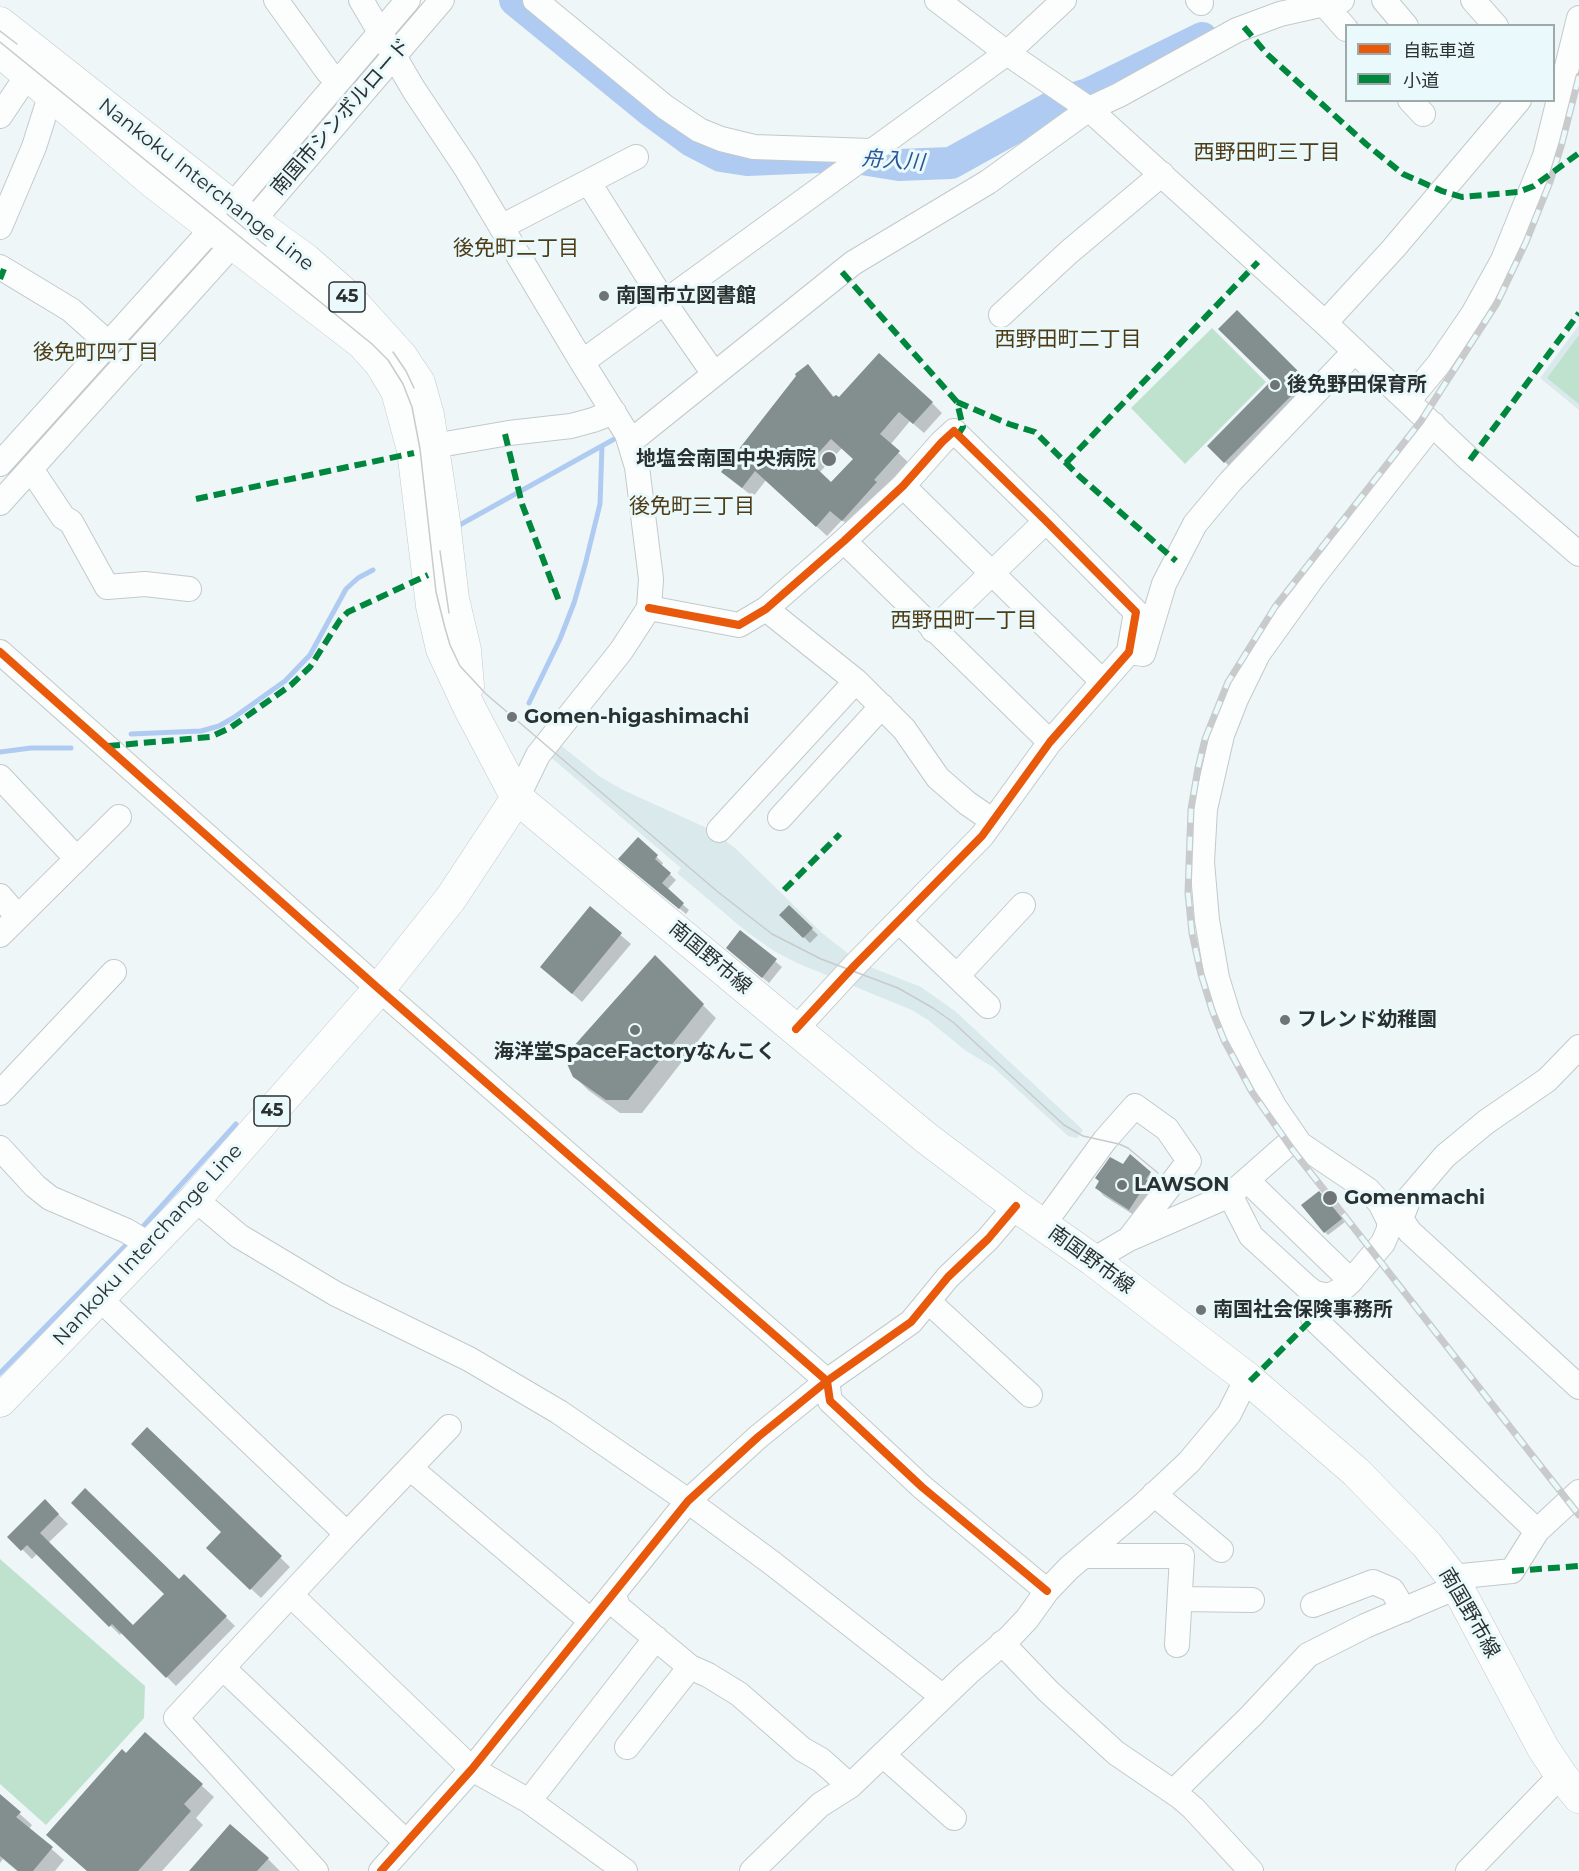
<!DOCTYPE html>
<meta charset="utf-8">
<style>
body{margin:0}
#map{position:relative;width:1579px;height:1871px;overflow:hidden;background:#eef6f7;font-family:Montserrat,"Noto Sans JP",sans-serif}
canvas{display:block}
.legend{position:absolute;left:1345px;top:24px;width:210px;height:78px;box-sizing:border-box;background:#eaf9fb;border:2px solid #9ea9aa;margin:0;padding:8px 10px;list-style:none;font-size:18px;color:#2b3031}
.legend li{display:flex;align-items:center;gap:12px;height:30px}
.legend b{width:30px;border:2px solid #9ea9aa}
</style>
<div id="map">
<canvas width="1579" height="1871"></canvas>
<ul class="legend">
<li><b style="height:8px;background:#e8590c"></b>自転車道</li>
<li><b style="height:8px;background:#00873e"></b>小道</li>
</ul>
</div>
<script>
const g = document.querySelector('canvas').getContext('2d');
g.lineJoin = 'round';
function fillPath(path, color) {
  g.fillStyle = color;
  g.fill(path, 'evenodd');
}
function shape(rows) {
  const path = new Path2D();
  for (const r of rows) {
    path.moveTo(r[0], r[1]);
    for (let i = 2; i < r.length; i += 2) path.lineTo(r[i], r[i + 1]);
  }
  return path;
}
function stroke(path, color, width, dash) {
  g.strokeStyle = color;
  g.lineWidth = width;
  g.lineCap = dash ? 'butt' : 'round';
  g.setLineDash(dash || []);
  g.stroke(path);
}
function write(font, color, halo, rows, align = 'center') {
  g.font = font + ' Montserrat,"Noto Sans JP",sans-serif';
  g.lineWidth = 6;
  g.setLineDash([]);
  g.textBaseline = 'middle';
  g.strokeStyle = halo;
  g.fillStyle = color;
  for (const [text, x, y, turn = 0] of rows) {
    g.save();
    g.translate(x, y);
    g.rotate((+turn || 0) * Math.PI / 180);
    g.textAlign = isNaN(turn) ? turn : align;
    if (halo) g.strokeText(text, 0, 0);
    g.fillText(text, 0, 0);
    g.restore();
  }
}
fillPath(shape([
 [1579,325,1579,410,1540,378],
 [558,743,599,776,623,790,709,829,735,848,822,933,855,959,865,965,921,987,955,1011,1083,1130,1077,1138,1068,1136,993,1067,966,1051,928,1020,912,1010,797,963,774,951,747,932,677,873,681,868,548,755]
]), '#d9e9ec');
fillPath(shape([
 [1212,328,1266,382,1185,464,1131,408],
 [1579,335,1579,404,1547,378],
 [0,1559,145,1686,144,1718,46,1825,0,1784]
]), '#bfe2cf');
fillPath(shape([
 [1237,313,1316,391,1235,472,1209,446,1273,382],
 [808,366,835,398,932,403,942,413,924,433,910,421,890,445,909,463,853,530,842,520,827,536,766,480,753,497,723,472],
 [842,448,855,459,832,485,819,473],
 [638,839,663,863,661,866,676,880,667,890,689,910,686,914,627,865],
 [789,907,818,935,810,943,781,915],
 [590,909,631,944,582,1002,542,967],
 [740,932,782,967,769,983,734,954],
 [655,958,716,1018,642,1113,620,1113,588,1090,574,1076],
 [1149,1173,1157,1181,1153,1187,1155,1190,1137,1217,1104,1196,1097,1188],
 [1319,1193,1345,1222,1328,1235,1325,1232],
 [147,1429,290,1567,261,1598,217,1557,223,1532],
 [45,1501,68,1524,48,1543,133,1628,184,1576,235,1626,176,1686,122,1632,120,1635,37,1554,32,1559,10,1537],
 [201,1785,214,1797,196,1818,203,1825,162,1871,87,1871,61,1848],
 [0,1796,32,1825,29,1829,64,1860,55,1871,17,1871,3,1859,0,1863],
 [268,1859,280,1871,191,1871]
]), '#0003');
stroke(shape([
 [456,527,618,437],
 [529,703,560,639,574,603,585,565,600,504,602,446],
 [131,734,201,731,219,726,233,718,285,681,310,655,346,589,358,578,373,570],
 [0,752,31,748,71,748],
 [138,1232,236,1124],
 [0,1373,130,1241]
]), '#b0cbf2', 5);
stroke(shape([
 [515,0,651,111,692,141,721,156,747,160,843,156,899,165,951,163,1061,102,1088,94,1202,38]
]), '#b0cbf2', 32);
fillPath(shape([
 [1237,310,1307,380,1224,463,1207,446,1271,381,1218,329],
 [879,353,933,402,913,424,899,412,880,434,900,451,874,480,877,482,842,521,830,511,816,527,755,471,742,488,721,472,796,376,795,374,808,364,833,397,836,395,839,397],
 [831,439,853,459,831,482,810,462],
 [638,837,658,855,655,859,671,873,662,883,684,903,679,909,618,859],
 [789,905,813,928,803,938,779,915],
 [590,906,622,933,572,994,540,967],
 [740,930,777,959,762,978,726,948],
 [655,955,704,1004,628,1100,606,1100,573,1077,564,1057],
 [1130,1154,1151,1172,1146,1179,1148,1181,1129,1210,1095,1188,1099,1181,1095,1178,1110,1157,1123,1164],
 [1319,1191,1343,1218,1324,1233,1301,1205],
 [147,1427,282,1556,250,1590,206,1548,221,1532,131,1444],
 [85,1488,179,1579,184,1574,227,1616,166,1678,112,1624,109,1627,27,1545,21,1551,7,1537,45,1499,59,1514,40,1533,133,1625,164,1594,71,1503],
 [145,1732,203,1784,184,1804,191,1811,138,1871,87,1871,46,1835,122,1749,126,1753],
 [0,1794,21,1812,16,1817,53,1847,33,1871,18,1871,0,1856],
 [230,1824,269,1858,257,1871,189,1871]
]), '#828f8e');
const minor = shape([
 [276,0,328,72],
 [361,0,414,90,466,168,582,362,627,434,637,467,651,579,649,608,621,651,538,755,517,798],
 [535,0,665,107,699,130,721,139,754,147,871,151],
 [937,0,1007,53,1089,109,1325,323,1470,460,1579,554],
 [1198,0,1201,3],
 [1384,0,1406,26],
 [1473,0,1496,26],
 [1324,4,1346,29],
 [1410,100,1423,114],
 [0,116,37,61],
 [589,183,664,302,714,374],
 [0,227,34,147,55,81],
 [501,227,636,157],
 [0,267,71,310,108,343],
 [1001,315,1069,252,1162,174],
 [1325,323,1393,249,1519,100],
 [582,362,1007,53,1064,0],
 [1408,401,1438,365,1473,314,1503,260,1545,156,1579,18],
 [630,442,853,263,988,182,1089,109,1119,95,1237,30,1280,14,1342,0],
 [416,449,509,433,571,426,593,420,614,412],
 [0,464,220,220,408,0],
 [31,469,63,517,71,522,107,587,145,584,189,589],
 [903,486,1102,681],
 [0,503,233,244,442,0],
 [844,541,1050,742],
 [649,608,739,625,766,609,844,541,903,486,942,442,954,431,1046,521,1136,612,1129,652,1050,742,982,836,855,965,796,1029],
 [766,609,856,681,904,729,938,778,967,803,993,821],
 [933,630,1046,521],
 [0,652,379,989,827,1381,830,1401,922,1487,1047,1591],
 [1129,652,1143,654,1164,584,1195,524,1230,482,1355,351],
 [0,777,77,859],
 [780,818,882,706],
 [719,830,856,681],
 [0,896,18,917],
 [899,921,988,1006],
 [0,935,119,817],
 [957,976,1023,905],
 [1579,1047,1547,1080,1486,1122,1445,1156,1409,1198,1401,1219,1410,1232,1579,1387],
 [0,1093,114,972],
 [1289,1143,1300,1144,1368,1190,1380,1203,1389,1221,1389,1229,1383,1243,1351,1281,1341,1290,1328,1296,1315,1293,1308,1288,1251,1236,1230,1195,1289,1143],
 [1300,1144,1274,1106,1249,1060,1230,1020,1217,978,1207,920,1202,862,1205,809,1222,735,1236,699,1258,654,1314,576,1433,424],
 [0,1148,35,1186,50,1198,127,1231,150,1245],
 [1248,1181,1351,1281],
 [195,1199,239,1236,336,1294,469,1359,559,1412,688,1501,772,1563,943,1697],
 [1043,1225,1105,1140,1135,1106,1167,1129,1189,1161,1129,1239],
 [1093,1260,1129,1239,1230,1195],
 [1333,1294,1313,1318,1537,1531],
 [100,1299,347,1534,176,1718,316,1871],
 [929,1302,1030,1395],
 [410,1468,591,1621],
 [1154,1494,1221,1550],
 [347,1534,449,1427],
 [1084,1556,1182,1556,1177,1645],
 [1452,1577,1512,1571,1537,1531,1579,1492],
 [613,1594,619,1608,690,1667,708,1675,739,1694,802,1749,821,1760,850,1786],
 [291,1595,472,1769,529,1801,625,1871],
 [1180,1599,1252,1600],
 [1313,1605,1373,1582,1392,1590,1404,1610],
 [1002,1643,1048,1691,1116,1753,1179,1796,1193,1808,1251,1871],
 [223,1668,406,1842],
 [627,1747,690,1667],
 [883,1755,954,1818],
 [1173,1792,1251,1716,1308,1655,1365,1626,1457,1587],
 [529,1801,656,1638],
 [381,1871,472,1769,688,1501,758,1437,827,1381,911,1322,948,1277,988,1239,1016,1206],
 [752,1871,820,1805,850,1786,968,1673,1010,1637,1027,1619,1047,1591,1069,1568,1141,1507,1189,1462,1229,1414,1247,1378],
 [1468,1871,1561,1775]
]);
const major = shape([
 [0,23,232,206,306,260,346,295,401,356,419,383,428,415,444,521,453,599,465,650,468,686],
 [0,51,153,182,362,343,380,363,397,391,413,450,432,606,442,649,469,707,517,798,925,1137,1016,1206,1093,1260,1247,1378,1356,1472,1427,1545,1452,1577,1543,1748,1561,1775,1579,1797],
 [0,1401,195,1199,379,989,451,898,517,798]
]);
stroke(minor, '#c3c9ca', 26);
stroke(major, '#c3c9ca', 33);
stroke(minor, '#fcfefe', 24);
stroke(major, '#fcfefe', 32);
stroke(shape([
 [0,31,17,44],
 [0,42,372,344,388,360,403,384,412,407,420,449,436,592,445,628,450,645,460,666,486,694,718,892,772,934,821,959,898,988,933,1008,954,1023,1064,1125,1083,1136,1119,1144,1128,1148,1158,1173],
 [227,214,266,246],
 [393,352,406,371,414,388],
 [440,551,449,613]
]), '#c8cacb', 1.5);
const rail = shape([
 [1579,76,1562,143,1550,182,1526,242,1497,303,1421,421,1275,607,1228,682,1205,739,1198,768,1191,809,1188,893,1192,933,1201,974,1212,1010,1224,1040,1252,1092,1292,1149,1579,1515]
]);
stroke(rail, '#c8cacb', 7);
stroke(rail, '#eaf9fb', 4.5, [14]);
stroke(shape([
 [1244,27,1267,54,1366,144,1403,174,1442,191,1462,197,1518,192,1534,186,1579,153],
 [842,272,957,402,963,427,958,435],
 [0,279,4,269],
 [957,402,1009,424,1035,432,1079,476,1176,561],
 [505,434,522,504,559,601],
 [1470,460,1579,313],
 [1066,463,1258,262],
 [196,499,414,453],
 [108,746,210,737,230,728,291,685,310,667,340,620,348,612,428,575],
 [784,890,840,834],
 [1250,1381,1313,1318],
 [1512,1571,1579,1566]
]), '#00873e', 6, [12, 6]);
stroke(shape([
 [649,608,739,625,766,609,844,541,903,486,942,442,954,431,1046,521,1136,612,1129,652,1050,742,982,836,855,965,796,1029],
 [0,652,379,989,827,1381,830,1401,922,1487,1047,1591],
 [381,1871,472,1769,688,1501,758,1437,827,1381,911,1322,948,1277,988,1239,1016,1206]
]), '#e8590c', 8);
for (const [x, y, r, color] of [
 [604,296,6,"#6f7576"],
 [1275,385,6,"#6f7576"],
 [829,459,8,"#6f7576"],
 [512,717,6,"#6f7576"],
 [1285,1020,6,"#6f7576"],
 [635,1030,6,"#6f7576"],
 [1122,1185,6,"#6f7576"],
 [1330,1198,8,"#6f7576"],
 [1201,1310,6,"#6f7576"]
]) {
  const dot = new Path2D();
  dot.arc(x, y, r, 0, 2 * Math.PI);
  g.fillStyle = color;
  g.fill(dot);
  stroke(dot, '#eaf9fb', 2);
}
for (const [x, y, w] of [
 [347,297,36],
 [272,1111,36]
]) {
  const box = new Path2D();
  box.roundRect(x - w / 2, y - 15, w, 30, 4.5);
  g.fillStyle = '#eaf9fb';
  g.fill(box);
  stroke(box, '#2b3031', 1.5);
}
write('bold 18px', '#2b3031', null, [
 ["45",347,297],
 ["45",272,1111]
]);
write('20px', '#2b3031', '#eaf9fb', [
 ["南国市シンボルロード",341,117,-49],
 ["Nankoku Interchange Line",206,185,38],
 ["南国野市線",710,958,40],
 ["Nankoku Interchange Line",148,1245,-47],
 ["南国野市線",1091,1260,36],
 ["南国野市線",1469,1613,60]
]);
write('bold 20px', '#2b3031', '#eaf9fb', [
 ["南国市立図書館",616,296],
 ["後免野田保育所",1287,385],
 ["地塩会南国中央病院",816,459,"right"],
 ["Gomen-higashimachi",524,717],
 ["フレンド幼稚園",1297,1020],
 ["海洋堂SpaceFactoryなんこく",635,1052,"center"],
 ["LAWSON",1134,1185],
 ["Gomenmachi",1344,1198],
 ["南国社会保険事務所",1213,1310]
], 'left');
write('21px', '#4f3b15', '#eaf9fb', [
 ["西野田町三丁目",1267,153],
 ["後免町二丁目",516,249],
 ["西野田町二丁目",1068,340],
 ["後免町四丁目",96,353],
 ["後免町三丁目",692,507],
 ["西野田町一丁目",964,621]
]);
write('italic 21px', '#295496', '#eaf9fb', [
 ["舟入川",893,161,4]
]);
</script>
